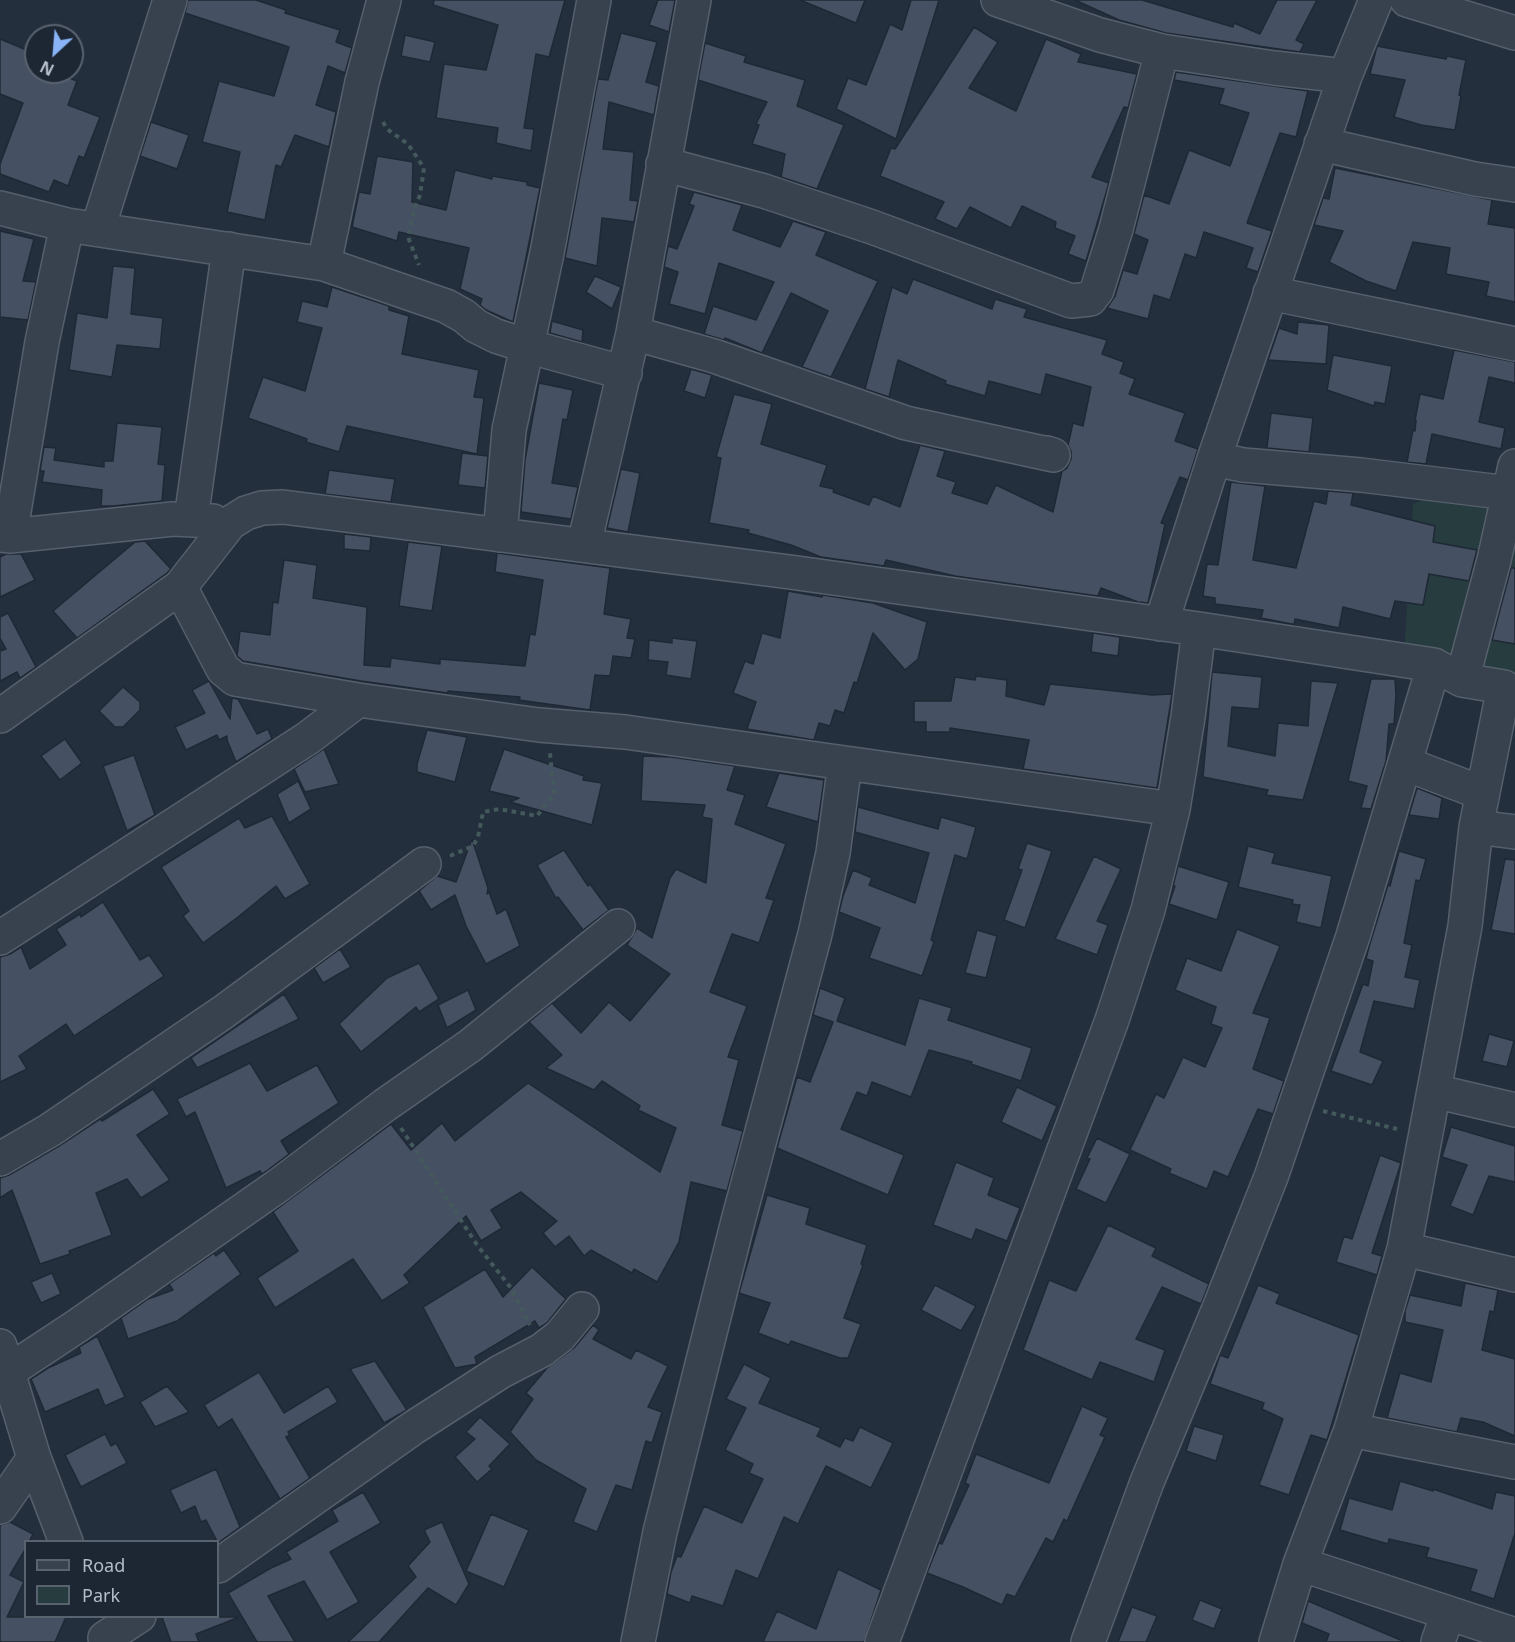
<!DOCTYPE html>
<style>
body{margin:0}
#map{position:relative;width:1515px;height:1642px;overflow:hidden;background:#242f3e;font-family:"Noto Sans",sans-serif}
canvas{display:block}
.legend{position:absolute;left:24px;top:1540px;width:195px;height:78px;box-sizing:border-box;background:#1d2633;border:2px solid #59626f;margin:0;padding:8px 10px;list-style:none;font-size:18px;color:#b4bcc9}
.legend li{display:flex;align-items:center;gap:12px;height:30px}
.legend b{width:30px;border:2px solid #59626f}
.north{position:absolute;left:24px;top:24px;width:60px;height:60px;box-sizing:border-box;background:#1d2633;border:2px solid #59626f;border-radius:50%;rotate:206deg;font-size:16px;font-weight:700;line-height:24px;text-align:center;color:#b4bcc9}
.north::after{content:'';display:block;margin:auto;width:21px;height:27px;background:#8ab4f8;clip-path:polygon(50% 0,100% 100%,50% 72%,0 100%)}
</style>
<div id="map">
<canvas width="1515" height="1642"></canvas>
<ul class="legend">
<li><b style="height:8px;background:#38414e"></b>Road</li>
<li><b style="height:16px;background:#263c3f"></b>Park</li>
</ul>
<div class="north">N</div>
</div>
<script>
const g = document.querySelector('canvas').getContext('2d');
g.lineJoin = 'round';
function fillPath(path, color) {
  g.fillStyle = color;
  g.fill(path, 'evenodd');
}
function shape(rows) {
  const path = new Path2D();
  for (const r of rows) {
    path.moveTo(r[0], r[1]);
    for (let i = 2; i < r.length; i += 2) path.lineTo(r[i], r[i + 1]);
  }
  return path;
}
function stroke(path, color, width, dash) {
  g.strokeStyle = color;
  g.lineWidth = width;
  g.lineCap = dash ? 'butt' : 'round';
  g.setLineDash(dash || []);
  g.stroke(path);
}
fillPath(shape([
 [1491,473,1515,488,1515,679,1404,655,1413,504]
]), '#263c3f');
const building = shape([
 [188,0,256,0,286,10,285,13,340,30,336,42,352,48,345,73,328,66,316,105,336,112,329,147,295,135,281,167,276,165,265,220,227,212,240,152,202,142,219,81,274,96,289,47,185,13,188,0],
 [434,0,565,0,549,57,536,54,524,128,534,129,531,151,496,143,498,128,436,118,444,64,486,70,498,25,433,5,434,0],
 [658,0,675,0,669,32,649,25,658,0],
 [800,0,865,0,856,23,800,0],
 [911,0,939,0,896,139,836,109,848,78,866,85,890,24,902,30,911,0],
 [1075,0,1142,0,1233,27,1234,23,1260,34,1277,0,1317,0,1296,40,1304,44,1300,52,1166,33,1119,20,1075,0],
 [974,27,998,42,969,88,1016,111,1046,39,1081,54,1078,62,1137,74,1128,108,1124,107,1092,177,1109,183,1086,261,1068,254,1075,236,1055,228,1056,222,1022,206,1011,228,970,207,957,229,935,219,944,202,880,176,891,148,895,149,974,27],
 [621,33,657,42,646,82,659,86,654,115,609,102,603,149,634,152,630,200,638,201,634,222,602,218,597,266,565,258,598,79,608,80,621,33],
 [405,35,435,42,430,62,401,56,405,35],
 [0,39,29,51,26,60,36,65,36,72,54,72,77,81,68,105,100,117,84,158,79,156,68,186,54,180,49,192,0,174,0,164,23,103,0,94,0,39],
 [705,43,746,56,744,62,805,80,797,106,844,125,817,189,781,177,785,154,752,144,759,125,756,124,767,102,698,80,705,43],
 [1377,46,1446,59,1447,56,1466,60,1459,95,1461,96,1455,130,1421,125,1394,117,1405,80,1370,74,1377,46],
 [1176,72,1308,91,1296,137,1280,133,1247,223,1272,231,1258,272,1246,268,1253,248,1204,232,1196,258,1185,254,1170,300,1154,295,1148,319,1107,308,1115,296,1123,270,1137,274,1148,240,1134,234,1144,195,1169,204,1189,150,1230,166,1249,113,1219,104,1224,89,1174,80,1176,72],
 [151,122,189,135,177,169,140,156,151,122],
 [377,156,413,162,412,202,446,210,455,170,492,179,492,176,527,182,527,185,540,188,513,322,486,310,480,305,482,299,460,289,469,248,399,232,397,241,352,227,359,192,370,194,377,156],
 [1335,168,1492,200,1488,224,1515,228,1515,302,1486,296,1489,282,1446,274,1450,248,1413,242,1396,291,1366,281,1329,262,1343,231,1314,225,1323,198,1329,199,1335,168],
 [694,192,742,205,733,230,780,247,793,221,826,232,816,255,878,281,831,377,802,367,828,311,791,293,762,353,725,338,724,340,704,334,713,306,756,320,774,282,719,263,705,314,669,304,678,272,664,267,668,246,677,249,694,206,689,204,694,192],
 [0,231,34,239,23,281,36,282,28,320,0,317,0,231],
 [113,266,135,268,131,314,163,318,160,349,117,345,112,377,69,370,77,313,107,318,113,266],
 [595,276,621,287,612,309,586,292,595,276],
 [913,279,992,309,995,299,1027,309,1024,317,1107,340,1102,354,1124,362,1120,373,1135,379,1129,394,1185,413,1175,441,1198,449,1188,480,1180,477,1161,523,1165,524,1148,603,1138,602,1101,588,1098,596,955,576,886,560,884,566,821,557,791,545,748,533,749,530,709,523,721,458,716,457,734,394,772,404,761,444,827,465,820,486,834,489,833,492,869,505,873,496,900,507,920,445,945,451,937,476,956,482,952,493,987,504,996,485,1053,512,1062,471,1067,468,1071,459,1071,451,1068,445,1073,423,1083,426,1091,387,1046,374,1041,395,989,381,985,396,945,384,946,381,898,360,889,397,865,389,892,287,907,294,913,279],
 [332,287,389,306,389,310,409,316,402,354,479,370,474,397,484,398,477,454,347,426,339,452,306,442,307,439,248,418,263,377,305,391,322,328,297,322,302,301,327,307,332,287],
 [552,321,583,330,582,342,550,333,552,321],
 [1298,322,1329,325,1326,364,1268,360,1279,328,1297,334,1298,322],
 [1454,350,1515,362,1515,383,1489,377,1479,422,1505,428,1501,449,1432,434,1426,464,1407,462,1413,430,1415,431,1416,420,1415,420,1420,394,1443,399,1454,350],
 [1333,355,1392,366,1385,404,1375,402,1374,406,1327,390,1333,355],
 [691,369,712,375,705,398,684,391,691,369],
 [539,383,573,390,567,420,563,419,552,483,578,487,571,519,521,512,525,460,539,383],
 [1271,413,1313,418,1309,452,1267,448,1271,413],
 [117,423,162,427,158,464,165,465,162,501,113,506,101,506,102,490,42,482,44,471,40,471,44,447,56,448,54,460,104,467,104,461,113,461,117,423],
 [462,453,488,456,485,488,458,485,462,453],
 [621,469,640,473,628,532,607,528,621,469],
 [329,470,395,479,391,502,325,494,329,470],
 [1231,482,1265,486,1253,560,1296,568,1314,501,1326,504,1328,491,1353,493,1351,505,1435,526,1433,542,1477,550,1469,581,1429,574,1423,605,1395,601,1390,619,1343,607,1339,628,1295,619,1294,625,1292,624,1261,618,1263,610,1215,604,1215,598,1203,596,1207,564,1218,565,1231,482],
 [344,534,371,537,370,551,344,549,344,534],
 [145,541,171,569,167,573,77,638,53,611,135,542,145,541],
 [408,542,442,546,432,611,399,606,408,542],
 [497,553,610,568,604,614,631,619,627,638,635,639,631,658,613,656,610,676,595,675,590,710,519,700,520,697,448,691,448,693,361,681,243,661,237,656,240,631,270,635,273,602,278,603,284,560,317,565,313,598,367,607,364,665,390,667,391,658,440,664,440,659,525,666,530,634,535,635,543,580,495,572,497,553],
 [6,554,21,554,35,580,0,597,0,557,6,554],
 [1511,568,1515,568,1515,644,1492,640,1511,568],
 [788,591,822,597,823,595,873,603,927,622,918,659,905,670,873,633,857,683,854,682,844,713,835,710,830,726,819,723,814,740,747,729,756,702,733,693,745,661,753,664,762,633,780,638,788,591],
 [8,613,36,667,20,678,17,672,0,681,0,651,6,649,0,638,0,617,8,613],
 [1093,633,1120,637,1118,656,1091,652,1093,633],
 [672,638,697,641,691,679,666,675,668,662,648,660,649,640,672,643,672,638],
 [1212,672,1262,677,1259,709,1232,707,1228,746,1275,756,1278,723,1308,726,1311,681,1338,683,1303,800,1266,795,1268,790,1203,777,1212,672],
 [976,676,1007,680,1006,696,1044,705,1050,684,1152,695,1172,694,1157,788,1023,769,1029,740,950,728,950,732,926,732,926,722,914,722,914,701,951,701,955,677,975,680,976,676],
 [1371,679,1395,679,1396,695,1394,724,1389,724,1386,761,1371,809,1361,808,1367,786,1348,781,1371,679],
 [209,681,230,719,232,698,238,699,257,734,268,729,272,739,236,762,227,740,227,736,219,740,217,735,186,750,175,727,205,713,192,690,209,681],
 [123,687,140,702,140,710,123,727,115,727,99,711,123,687],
 [427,730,467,737,455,782,417,772,417,764,427,730],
 [65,739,82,763,60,780,41,756,65,739],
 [324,749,339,784,305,792,294,769,324,749],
 [504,749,584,776,583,780,602,783,592,825,510,802,519,798,489,791,504,749],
 [134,755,155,815,127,831,103,766,134,755],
 [643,756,671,757,735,766,727,790,745,795,735,824,786,844,766,898,774,900,759,943,732,934,710,992,747,1006,728,1057,739,1060,722,1125,743,1131,727,1191,691,1182,679,1242,657,1282,634,1269,632,1273,591,1250,584,1256,569,1236,555,1247,543,1233,557,1221,521,1192,491,1210,502,1228,481,1241,466,1216,404,1275,410,1283,382,1301,353,1259,275,1308,257,1278,298,1251,273,1212,391,1124,411,1150,442,1123,455,1141,528,1083,660,1172,676,1128,638,1110,640,1106,602,1081,594,1090,546,1068,562,1055,529,1022,552,1003,581,1033,609,1002,630,1021,670,974,627,945,637,928,652,938,670,878,676,869,706,883,712,819,702,817,705,805,641,801,643,756],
 [779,773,824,780,818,822,766,807,779,773],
 [298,781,311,809,289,823,277,794,298,781],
 [1417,788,1442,798,1439,819,1409,815,1417,788],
 [858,807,938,829,941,817,976,827,967,859,955,855,931,940,934,942,922,976,869,958,880,928,839,912,843,896,853,870,872,878,869,885,915,903,929,853,855,832,858,807],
 [272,816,310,884,285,899,276,886,238,917,203,943,183,916,189,911,161,867,239,818,245,828,272,816],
 [472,839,488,888,487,894,489,892,497,914,506,909,520,946,486,964,466,926,455,895,431,910,419,891,437,876,456,882,472,839],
 [1027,843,1052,851,1025,928,1004,920,1022,870,1018,869,1027,843],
 [1248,846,1275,853,1272,863,1332,876,1321,928,1296,922,1300,905,1292,904,1293,900,1238,887,1248,846],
 [564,850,588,886,590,884,609,910,583,930,558,897,556,898,537,865,564,850],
 [1399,851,1426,859,1420,881,1416,880,1404,943,1412,945,1405,977,1420,980,1414,1009,1374,1001,1360,1052,1383,1061,1372,1085,1331,1071,1363,984,1368,986,1373,961,1366,959,1369,947,1388,885,1390,886,1399,851],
 [1094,856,1121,869,1097,921,1108,925,1097,955,1055,939,1094,856],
 [1505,859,1515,860,1515,934,1491,930,1505,859],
 [1178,866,1229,882,1217,920,1169,904,1175,886,1173,886,1178,866],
 [103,902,140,960,149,955,164,976,74,1036,66,1024,19,1056,27,1069,0,1082,0,957,10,954,21,947,30,969,66,945,56,929,80,914,81,917,103,902],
 [1237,929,1280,946,1253,1013,1270,1018,1253,1069,1284,1081,1273,1114,1258,1109,1228,1177,1214,1171,1207,1189,1169,1173,1171,1169,1130,1150,1156,1094,1164,1098,1183,1057,1205,1067,1222,1028,1211,1024,1216,1007,1175,990,1187,958,1221,971,1237,929],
 [977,930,997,936,986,978,965,973,977,930],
 [340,949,351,967,323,983,314,968,340,949],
 [419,963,439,999,419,1012,416,1007,361,1052,339,1024,387,978,419,963],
 [820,988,845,998,837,1021,905,1045,919,998,952,1008,948,1020,1032,1048,1021,1081,971,1064,972,1062,929,1050,911,1097,872,1082,867,1096,857,1092,841,1129,904,1155,888,1195,777,1148,797,1077,810,1082,833,1022,813,1015,820,988],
 [468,990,476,1010,447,1028,438,1005,468,990],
 [284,994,299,1019,197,1068,191,1058,284,994],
 [1489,1034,1514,1041,1507,1067,1482,1061,1489,1034],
 [250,1063,267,1091,317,1065,339,1103,281,1141,289,1154,268,1170,262,1174,260,1171,226,1188,195,1112,186,1117,177,1099,250,1063],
 [1017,1087,1057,1106,1042,1141,1001,1122,1017,1087],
 [153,1089,170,1114,137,1135,170,1180,141,1198,127,1179,96,1193,112,1235,69,1251,70,1254,40,1264,12,1190,0,1198,0,1178,9,1175,59,1146,100,1119,102,1121,153,1089],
 [1451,1127,1515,1146,1515,1182,1489,1176,1473,1215,1450,1206,1467,1165,1442,1157,1451,1127],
 [1097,1138,1130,1154,1106,1203,1076,1189,1090,1159,1087,1158,1097,1138],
 [1380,1155,1401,1163,1372,1253,1382,1256,1377,1275,1336,1262,1344,1236,1352,1239,1380,1155],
 [956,1162,994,1178,988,1195,1020,1208,1007,1241,976,1229,972,1240,933,1225,956,1162],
 [767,1195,810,1208,806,1224,867,1245,861,1264,863,1265,844,1318,861,1324,848,1358,840,1358,791,1341,789,1345,758,1333,770,1303,739,1293,767,1195],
 [1108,1225,1156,1248,1152,1256,1209,1284,1201,1304,1162,1287,1136,1339,1165,1350,1154,1382,1100,1362,1092,1380,1023,1350,1049,1280,1076,1291,1108,1225],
 [224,1250,241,1274,177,1321,128,1339,121,1318,148,1299,173,1290,169,1284,214,1253,216,1256,224,1250],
 [532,1267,566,1299,547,1323,539,1328,535,1321,475,1357,477,1364,455,1368,423,1307,485,1269,503,1297,532,1267],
 [52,1273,61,1294,41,1303,31,1282,52,1273],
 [1465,1283,1498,1290,1494,1312,1490,1311,1482,1350,1515,1359,1515,1436,1483,1422,1461,1418,1457,1432,1387,1418,1400,1373,1431,1382,1443,1330,1405,1322,1405,1311,1410,1295,1461,1306,1465,1283],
 [935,1285,976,1306,961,1331,921,1310,935,1285],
 [1258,1285,1280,1294,1276,1303,1359,1335,1327,1440,1311,1435,1289,1495,1259,1485,1283,1419,1262,1409,1264,1403,1210,1384,1220,1355,1228,1358,1258,1285],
 [593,1325,599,1330,593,1339,631,1359,636,1350,668,1366,648,1407,662,1412,652,1443,646,1441,632,1490,616,1485,597,1532,573,1522,586,1489,536,1460,510,1432,533,1399,526,1393,547,1368,574,1348,593,1325],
 [97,1336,125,1397,105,1406,98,1389,45,1412,31,1379,48,1368,81,1353,79,1347,97,1336],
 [375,1361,407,1410,384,1423,350,1369,375,1361],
 [744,1364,771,1378,759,1403,821,1428,817,1436,840,1447,845,1438,853,1441,860,1427,893,1443,871,1488,826,1466,798,1524,784,1517,758,1579,736,1570,723,1606,692,1596,690,1603,667,1594,671,1572,677,1556,681,1557,704,1506,742,1523,763,1479,749,1473,753,1464,725,1450,746,1408,726,1399,744,1364],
 [259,1372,284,1413,328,1386,338,1402,288,1432,290,1435,286,1437,310,1478,280,1499,232,1419,218,1428,204,1405,259,1372],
 [167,1386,189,1412,155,1427,140,1402,167,1386],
 [1082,1406,1108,1418,1100,1435,1105,1437,1067,1521,1064,1519,1053,1542,1046,1538,1015,1597,1007,1594,1002,1605,963,1587,927,1573,939,1543,942,1544,969,1485,965,1483,976,1454,1049,1483,1082,1406],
 [480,1417,510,1444,489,1466,492,1469,477,1482,455,1457,475,1439,466,1432,480,1417],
 [1194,1426,1224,1435,1216,1461,1186,1451,1194,1426],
 [105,1434,111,1446,116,1443,127,1463,81,1487,65,1455,105,1434],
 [216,1469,240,1527,218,1543,206,1520,201,1522,195,1506,181,1513,170,1490,216,1469],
 [1400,1481,1433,1491,1433,1489,1492,1509,1496,1492,1515,1496,1515,1533,1494,1599,1470,1591,1477,1570,1426,1557,1429,1548,1389,1539,1388,1544,1340,1530,1349,1498,1392,1510,1400,1481],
 [363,1492,381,1523,330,1552,359,1602,327,1620,304,1581,268,1596,295,1642,257,1642,228,1593,271,1568,291,1559,286,1552,338,1521,332,1510,363,1492],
 [491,1514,529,1530,504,1587,466,1571,491,1514],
 [10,1522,33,1534,29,1542,26,1542,26,1548,10,1575,24,1582,7,1617,66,1617,55,1642,0,1642,0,1525,10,1522],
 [442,1522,469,1584,456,1605,428,1588,379,1642,348,1642,416,1577,408,1566,430,1542,424,1530,442,1522],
 [838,1569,881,1590,864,1642,763,1642,777,1611,816,1629,838,1569],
 [1200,1600,1222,1609,1214,1629,1192,1620,1200,1600],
 [1308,1601,1403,1641,1403,1642,1326,1642,1329,1634,1302,1623,1308,1601],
 [1132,1607,1157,1616,1146,1642,1118,1642,1132,1607],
 [162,1617,237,1617,237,1618,196,1634,199,1642,171,1642,162,1617]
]);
fillPath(building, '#455162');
stroke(building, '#1f2835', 1.5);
const minor = shape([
 [998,0,1100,35,1162,51,1274,68,1345,76,1376,0],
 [1407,0,1515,33],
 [1321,144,1475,179,1515,185],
 [663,164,764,191,872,227,1071,301,1090,299,1097,290,1116,229,1162,51],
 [0,208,67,225,324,264,446,306,464,316,476,326,496,336,527,346,625,373],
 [98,228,170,0],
 [324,264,362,82,384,0],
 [1270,293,1515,344],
 [633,333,714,356,906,423,1053,455,1047,453],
 [1214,459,1243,465,1361,475,1509,493],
 [191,519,229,249],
 [0,535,10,536,173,519,213,521],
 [500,535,509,430,547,253,594,0],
 [10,536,42,342,67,225],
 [584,545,633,333,694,0],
 [180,587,223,669,235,679,358,700,539,725,625,732,845,763],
 [1161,624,1214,459,1345,76],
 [1462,680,1504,687,1476,827,1515,832],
 [0,716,180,587,230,523,246,513,262,508,283,507,790,572,1199,629,1434,665],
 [1406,764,1482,793],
 [1476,827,1465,926,1404,1249,1515,1275],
 [0,938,308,738,358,700],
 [1434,1091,1515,1110],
 [0,1159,50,1130,222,1013,424,864],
 [1404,1249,1351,1430,1515,1462],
 [0,1346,34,1458,66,1542],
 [9,1371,77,1326,279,1185,385,1105,471,1045,618,926],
 [0,1507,34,1458],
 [1300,1564,1515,1635],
 [218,1566,413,1428,500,1372,542,1350,560,1336,582,1309],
 [105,1638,139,1616],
 [638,1642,660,1532,738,1221,815,934,833,853,845,763,1173,809],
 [882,1642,1112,1020,1148,910,1173,809,1188,717,1199,629],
 [1088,1642,1147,1482,1220,1306,1271,1177,1353,936,1434,665,1462,680,1494,560,1515,466],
 [1276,1642,1300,1564,1351,1430],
 [1438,1642,1448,1613]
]);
stroke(minor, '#565f6c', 36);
stroke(shape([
 [383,122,387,129,408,144,424,168,420,195,414,210,408,237,419,265],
 [450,856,473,846,478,837,483,812,499,809,537,816,554,794,550,753],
 [1323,1111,1397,1129],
 [401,1128,477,1245,511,1288,530,1325]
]), '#44595c', 4, [4.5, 4.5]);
stroke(minor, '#38414e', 33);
</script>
